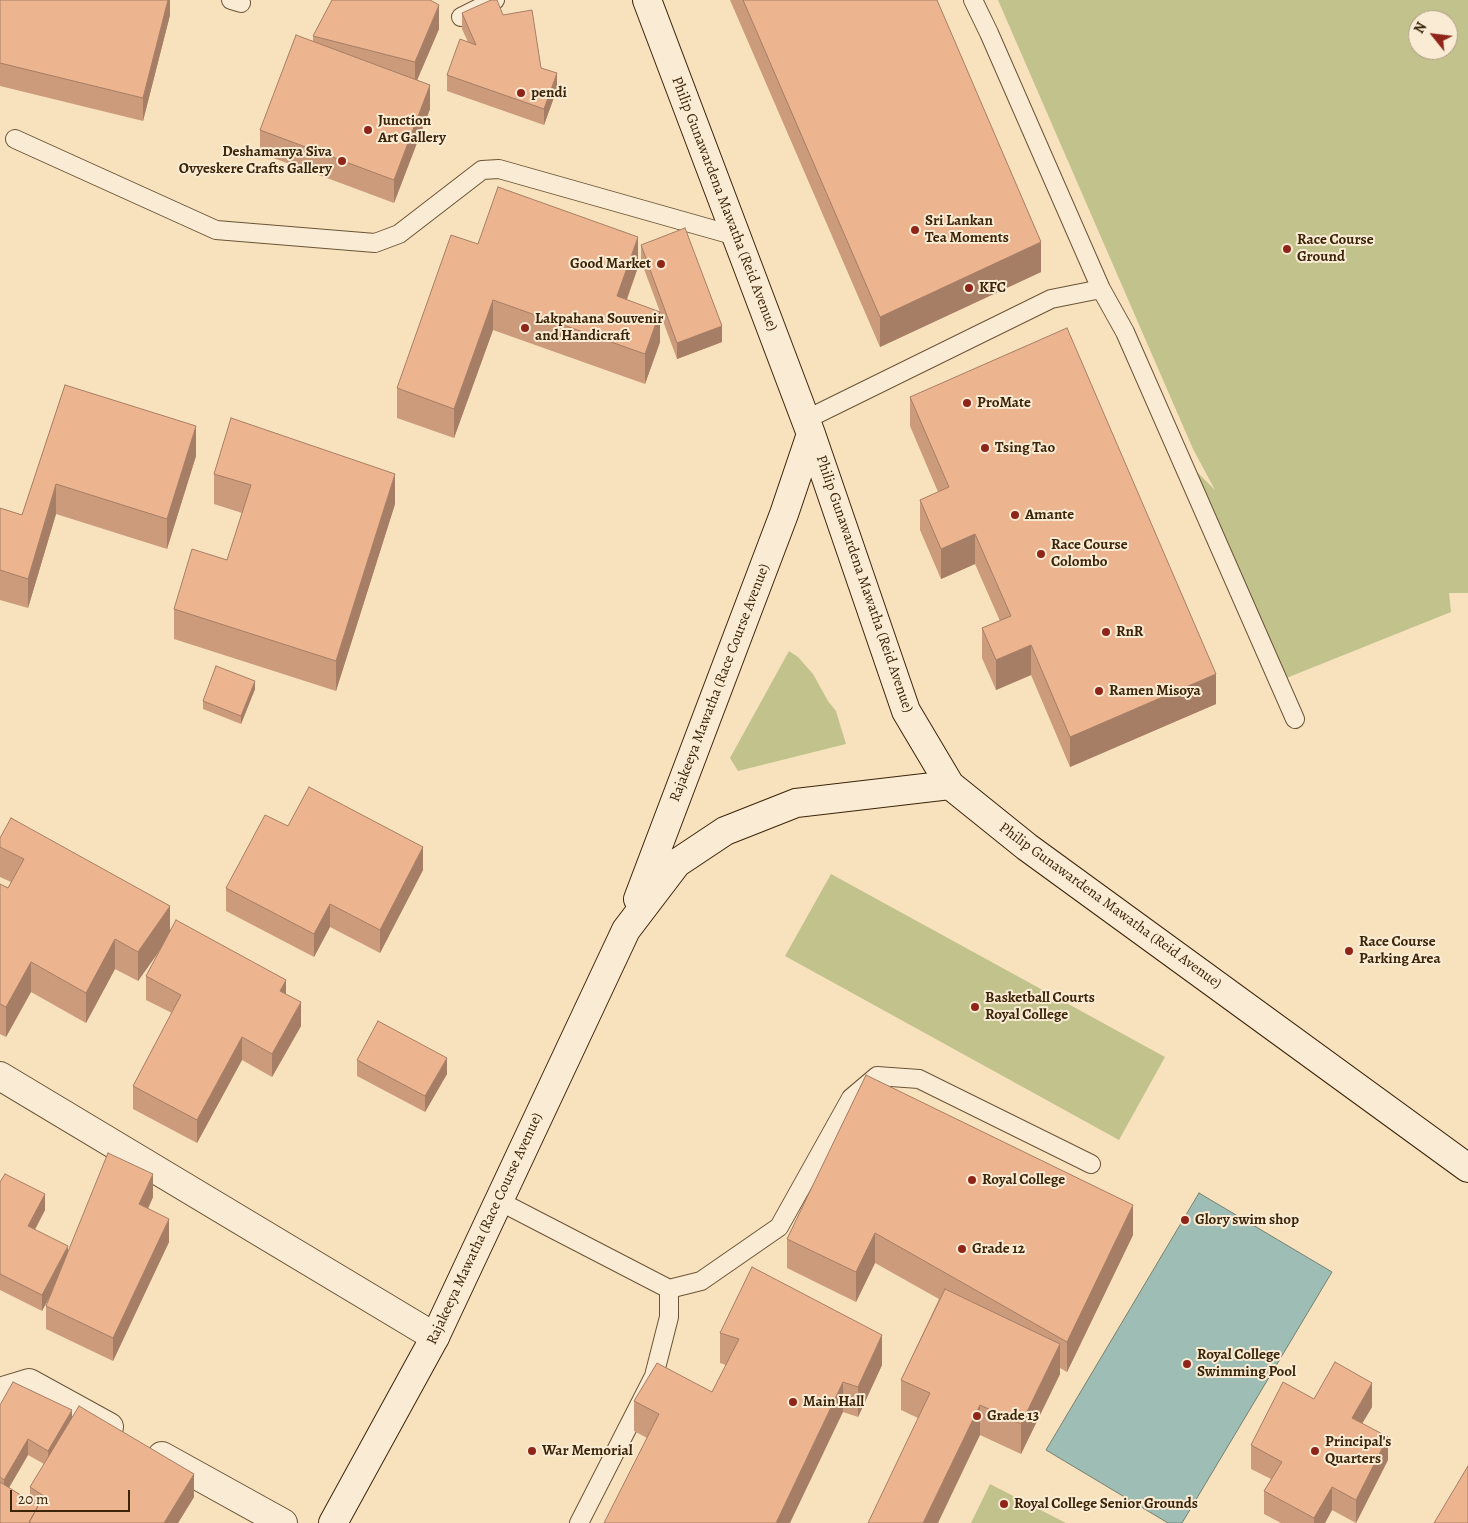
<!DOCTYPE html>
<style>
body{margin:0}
#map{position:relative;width:1468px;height:1523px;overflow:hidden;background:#f8e2bd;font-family:Alegreya,serif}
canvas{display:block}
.north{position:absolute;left:1408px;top:10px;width:50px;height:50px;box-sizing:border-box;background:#faecd4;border:1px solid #ae9c83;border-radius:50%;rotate:299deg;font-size:14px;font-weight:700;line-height:20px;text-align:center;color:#3c2409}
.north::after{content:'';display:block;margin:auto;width:18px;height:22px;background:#8f2418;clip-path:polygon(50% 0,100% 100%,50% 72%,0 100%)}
.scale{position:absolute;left:10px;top:1490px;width:120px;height:22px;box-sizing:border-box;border:2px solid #3c2409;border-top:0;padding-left:6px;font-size:15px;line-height:18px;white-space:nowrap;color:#3c2409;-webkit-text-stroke:4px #faecd4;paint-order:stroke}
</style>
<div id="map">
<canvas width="1468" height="1523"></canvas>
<div class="north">N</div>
<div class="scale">20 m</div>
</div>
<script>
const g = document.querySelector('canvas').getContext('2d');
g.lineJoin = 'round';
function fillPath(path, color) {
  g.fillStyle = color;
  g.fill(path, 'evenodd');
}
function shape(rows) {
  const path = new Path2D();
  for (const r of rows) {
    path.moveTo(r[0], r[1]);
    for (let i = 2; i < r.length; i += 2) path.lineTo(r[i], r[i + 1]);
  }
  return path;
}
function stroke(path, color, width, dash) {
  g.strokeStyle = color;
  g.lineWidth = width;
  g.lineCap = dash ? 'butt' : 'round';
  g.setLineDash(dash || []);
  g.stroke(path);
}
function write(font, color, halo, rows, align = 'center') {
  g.font = font + ' Alegreya,serif';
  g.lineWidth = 4;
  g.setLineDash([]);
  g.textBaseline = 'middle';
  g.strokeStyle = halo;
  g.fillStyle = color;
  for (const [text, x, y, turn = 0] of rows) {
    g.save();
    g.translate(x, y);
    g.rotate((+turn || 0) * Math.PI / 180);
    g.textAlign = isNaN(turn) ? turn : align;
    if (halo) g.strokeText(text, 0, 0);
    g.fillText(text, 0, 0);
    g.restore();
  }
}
fillPath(shape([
 [998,0,1468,0,1468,593,1449,593,1451,612,1284,679,1192,467,1215,490,1193,449],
 [1418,20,1448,20,1448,50,1418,50],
 [789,651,798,657,813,674,828,701,836,711,846,744,738,771,730,758],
 [831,874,1165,1057,1119,1140,785,956],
 [990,1484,1066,1523,971,1523]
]), '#c2c28d');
const water = shape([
 [1199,1193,1332,1272,1182,1523,1168,1523,1046,1450,1199,1193]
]);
fillPath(water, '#9dbdb5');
stroke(water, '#768070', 1);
const lane = shape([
 [231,0,241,3],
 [973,0,989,33,1101,289],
 [461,17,495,0],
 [15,139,216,230,375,243,399,234,482,170,499,169,736,236],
 [805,420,1051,299,1101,289,1125,332,1295,719],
 [499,1201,669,1289,701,1281,779,1227,851,1098,877,1076,919,1079,1091,1164],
 [579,1523,654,1376,669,1317,669,1289]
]);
const street = shape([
 [0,1076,435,1337],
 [0,1392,29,1383,109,1427],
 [162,1456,283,1523]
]);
const secondary = shape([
 [647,0,811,434,906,711,950,785,1027,847,1468,1168],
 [638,899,784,514,811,434],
 [333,1523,435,1337,626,930,677,863,725,831,796,803,950,785]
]);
stroke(lane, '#6b5436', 20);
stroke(street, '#6b5436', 30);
stroke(secondary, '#3c2409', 30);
stroke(lane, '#faecd4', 18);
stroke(street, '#faecd4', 28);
stroke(secondary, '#faecd4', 28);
fillPath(shape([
 [0,0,170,0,170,15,143,121,0,86],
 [730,0,937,0,1041,272,880,347],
 [462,13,503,15,541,68,557,89,544,125,447,91,447,75,468,42,462,29],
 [439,29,417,80,430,109,394,203,260,153,260,130,313,41,313,36],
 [478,244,638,267,627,300,660,312,641,261,641,245,722,342,677,359,660,313,660,342,645,384,493,330,454,438,397,418,397,388],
 [65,385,196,456,167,549,56,514,28,608,0,600,0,508,22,515],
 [910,397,1216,704,1070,767,1031,675,996,690,982,658,982,628,1000,621,975,564,941,579,920,530,920,500,938,492,910,426],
 [214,474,395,504,336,691,174,639,174,609,227,560,242,513,214,504],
 [255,689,241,724,203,709,203,701],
 [288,826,423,870,380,953,330,927,314,957,226,911,226,888],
 [0,847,170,932,286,994,301,1026,272,1077,242,1060,197,1143,133,1109,133,1086,172,1013,146,1000,146,976,161,948,138,981,115,969,86,1023,31,992,6,1037,0,1034,0,884,8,888,11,882,0,877],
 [357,1060,447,1074,425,1112,357,1076],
 [866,1075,1133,1235,1067,1372,1060,1368,1060,1374,1021,1454,980,1435,918,1418,901,1410,901,1380,939,1299,875,1263,856,1302,787,1268,787,1239],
 [0,1182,45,1210,35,1230,68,1253,153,1197,148,1209,169,1242,113,1361,46,1329,46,1306,50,1296,42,1311,0,1290],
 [720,1333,882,1365,858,1417,843,1412,647,1438,634,1431,634,1401,712,1392,726,1365,720,1363],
 [1314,1399,1372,1407,1362,1423,1388,1460,1356,1523,1332,1510,1325,1523,1281,1523,1264,1514,1264,1491,1271,1479,1251,1469,1251,1445],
 [0,1405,72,1418,194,1497,178,1523,0,1523],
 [28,1455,44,1464,30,1487,30,1501,9,1488]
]), '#cc9b7c');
fillPath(shape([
 [168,0,170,0,170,15,143,121,143,98],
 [439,5,439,29,415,85,415,62],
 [557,73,557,89,544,125,544,109],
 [430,85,430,109,394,203,394,180],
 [638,237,638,267,617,326,617,296],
 [1041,242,1041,272,880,347,880,317],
 [493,300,493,330,454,438,454,409],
 [660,312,660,342,645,384,645,354],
 [722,326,722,342,677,359,677,343],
 [196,426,196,456,167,549,167,519],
 [395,474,395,504,336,691,336,661],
 [56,484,56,514,28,608,28,579],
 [975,534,975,564,941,579,941,549],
 [1031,645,1031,675,996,690,996,660],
 [1216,674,1216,704,1070,767,1070,737],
 [255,681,255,689,241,724,241,716],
 [423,847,423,870,380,953,380,930],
 [330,904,330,927,314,957,314,934],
 [170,906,170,936,138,981,138,952],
 [115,939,115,969,86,1023,86,993],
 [31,962,31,992,6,1037,6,1007],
 [286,980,286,1003,280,991],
 [301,1002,301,1026,272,1077,272,1054],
 [242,1037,242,1060,197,1143,197,1120],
 [447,1058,447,1074,425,1112,425,1096],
 [153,1174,153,1197,139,1228,139,1204],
 [45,1194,45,1210,28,1242,28,1226],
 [1133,1205,1133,1235,1067,1372,1067,1342],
 [169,1219,169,1242,113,1361,113,1338],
 [875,1233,875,1263,856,1302,856,1272],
 [68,1246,68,1262,42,1311,42,1295],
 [882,1335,882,1365,858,1417,858,1387],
 [1060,1344,1060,1374,1021,1454,1021,1424],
 [843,1382,843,1412,790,1523,776,1523],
 [1372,1383,1372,1407,1352,1441,1352,1418],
 [980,1405,980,1435,938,1523,923,1523],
 [72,1410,72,1426,48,1467,48,1451],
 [1388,1437,1388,1460,1356,1523,1356,1500],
 [28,1439,28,1455,4,1496,4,1480],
 [194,1474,194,1497,178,1523,164,1523],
 [1332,1487,1332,1510,1325,1523,1314,1523,1314,1518]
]), '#a67e65');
const building = shape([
 [0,0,168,0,143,98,0,63,0,0],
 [332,0,430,0,439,5,415,62,313,36,332,0],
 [491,0,497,0,503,15,532,10,541,68,557,73,544,109,447,75,460,39,476,45,462,13,491,0],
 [743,0,937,0,1041,242,880,317,743,0],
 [296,35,430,85,394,180,260,130,296,35],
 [498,187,638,237,617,296,660,312,645,354,493,300,454,409,397,388,451,235,478,244,498,187],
 [685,228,722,326,677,343,641,245,685,228],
 [1067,328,1216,674,1070,737,1031,645,996,660,982,628,1011,616,975,534,941,549,920,500,949,487,910,397,1067,328],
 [65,385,196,426,167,519,56,484,28,579,0,570,0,508,22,515,65,385],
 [231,418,395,474,336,661,174,609,192,549,227,560,251,485,214,474,231,418],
 [216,666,255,681,241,716,203,701,216,666],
 [309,787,423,847,380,930,330,904,314,934,226,888,265,815,288,826,309,787],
 [11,818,170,906,138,952,115,939,86,993,31,962,6,1007,0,1004,0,884,8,888,24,859,0,847,0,838,11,818],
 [176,920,286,980,280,991,301,1002,272,1054,242,1037,197,1120,133,1086,181,995,146,976,176,920],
 [378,1021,447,1058,425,1096,357,1060,378,1021],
 [866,1075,1133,1205,1067,1342,875,1233,856,1272,787,1239,866,1075],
 [108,1153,153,1174,139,1204,169,1219,113,1338,46,1306,108,1153],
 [5,1174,45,1194,28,1226,68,1246,42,1295,0,1274,0,1182,5,1174],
 [752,1267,882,1335,858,1387,843,1382,776,1523,604,1523,659,1414,634,1401,657,1363,712,1392,739,1339,720,1333,752,1267],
 [945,1289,1060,1344,1021,1424,980,1405,923,1523,868,1523,930,1393,901,1380,945,1289],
 [1335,1362,1372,1383,1352,1418,1388,1437,1356,1500,1332,1487,1314,1518,1264,1491,1282,1462,1251,1445,1283,1382,1314,1399,1335,1362],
 [13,1382,72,1410,48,1451,28,1439,4,1480,0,1477,0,1405,13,1382],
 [79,1406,194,1474,164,1523,31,1523,29,1522,44,1496,30,1487,79,1406],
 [1468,1466,1468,1523,1434,1523,1468,1466],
 [0,1482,38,1506,29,1523,0,1523,0,1482]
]);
fillPath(building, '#edb490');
stroke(building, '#a67e65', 1);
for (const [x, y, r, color] of [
 [521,93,5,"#8f2418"],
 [368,130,5,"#8f2418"],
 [342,161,5,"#8f2418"],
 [915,230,5,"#8f2418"],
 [1287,249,5,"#8f2418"],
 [661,264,5,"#8f2418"],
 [969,288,5,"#8f2418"],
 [525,328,5,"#8f2418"],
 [967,403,5,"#8f2418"],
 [985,448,5,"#8f2418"],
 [1015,515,5,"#8f2418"],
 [1041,554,5,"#8f2418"],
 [1106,632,5,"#8f2418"],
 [1099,691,5,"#8f2418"],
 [1349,951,5,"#8f2418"],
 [975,1007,5,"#8f2418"],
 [972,1180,5,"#8f2418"],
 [1185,1220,5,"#8f2418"],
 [962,1249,5,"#8f2418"],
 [1187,1364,5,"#8f2418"],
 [793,1402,5,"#8f2418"],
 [977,1416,5,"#8f2418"],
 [532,1451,5,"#8f2418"],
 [1315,1451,5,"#8f2418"],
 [1004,1504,5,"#8f2418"]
]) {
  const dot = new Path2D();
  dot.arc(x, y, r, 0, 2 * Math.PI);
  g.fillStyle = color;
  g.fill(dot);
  stroke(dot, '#faecd4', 2);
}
write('bold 15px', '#3c2409', '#faecd4', [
 ["pendi",531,93],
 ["Junction",378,121],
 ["Art Gallery",378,138],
 ["Deshamanya Siva",332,152,"right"],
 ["Ovyeskere Crafts Gallery",332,169,"right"],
 ["Sri Lankan",925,221],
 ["Tea Moments",925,238],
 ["Race Course",1297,240],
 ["Ground",1297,257],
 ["Good Market",651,264,"right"],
 ["KFC",979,288],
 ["Lakpahana Souvenir",535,319],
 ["and Handicraft",535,336],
 ["ProMate",977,403],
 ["Tsing Tao",995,448],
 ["Amante",1025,515],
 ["Race Course",1051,545],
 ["Colombo",1051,562],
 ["RnR",1116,632],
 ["Ramen Misoya",1109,691],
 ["Race Course",1359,942],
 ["Parking Area",1359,959],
 ["Basketball Courts",985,998],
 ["Royal College",985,1015],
 ["Royal College",982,1180],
 ["Glory swim shop",1195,1220],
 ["Grade 12",972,1249],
 ["Royal College",1197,1355],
 ["Swimming Pool",1197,1372],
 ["Main Hall",803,1402],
 ["Grade 13",987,1416],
 ["Principal's",1325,1442],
 ["Quarters",1325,1459],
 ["War Memorial",542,1451],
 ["Royal College Senior Grounds",1014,1504]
], 'left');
write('15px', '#3c2409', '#faecd4', [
 ["Philip Gunawardena Mawatha (Reid Avenue)",724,204,69],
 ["Philip Gunawardena Mawatha (Reid Avenue)",864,584,71],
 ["Rajakeeya Mawatha (Race Course Avenue)",720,683,-69],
 ["Philip Gunawardena Mawatha (Reid Avenue)",1110,906,36],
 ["Rajakeeya Mawatha (Race Course Avenue)",485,1229,-65]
]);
</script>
